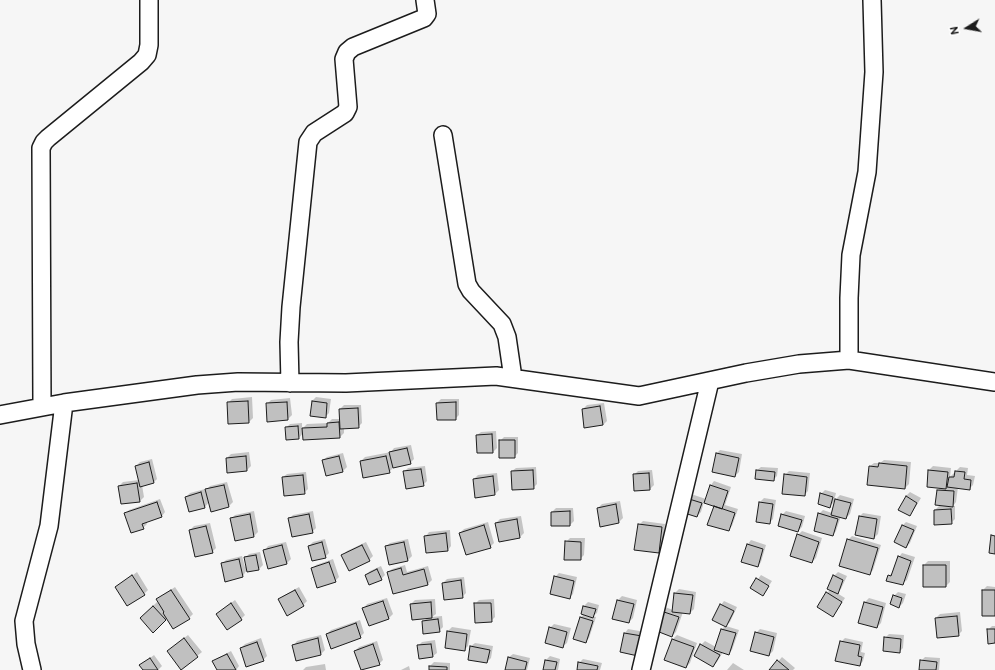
<!DOCTYPE html>
<style>
body{margin:0}
#map{position:relative;width:995px;height:670px;overflow:hidden;background:#f6f6f6;font-family:"Balsamiq Sans",sans-serif}
canvas{display:block}
.north{position:absolute;left:947px;top:8px;width:40px;height:40px;-webkit-text-stroke:3px #fff;paint-order:stroke;rotate:259deg;font-size:11px;font-weight:700;line-height:16px;text-align:center;color:#1c1c1c}
.north::after{content:'';display:block;margin:auto;width:14px;height:18px;background:#1c1c1c;clip-path:polygon(50% 0,100% 100%,50% 72%,0 100%)}
</style>
<div id="map">
<canvas width="995" height="670"></canvas>
<div class="north">N</div>
</div>
<script>
const g = document.querySelector('canvas').getContext('2d');
g.lineJoin = 'round';
function fillPath(path, color) {
  g.fillStyle = color;
  g.fill(path, 'evenodd');
}
function shape(rows) {
  const path = new Path2D();
  for (const r of rows) {
    path.moveTo(r[0], r[1]);
    for (let i = 2; i < r.length; i += 2) path.lineTo(r[i], r[i + 1]);
  }
  return path;
}
function stroke(path, color, width, dash) {
  g.strokeStyle = color;
  g.lineWidth = width;
  g.lineCap = dash ? 'butt' : 'round';
  g.setLineDash(dash || []);
  g.stroke(path);
}
fillPath(shape([
 [252,397,253,418,249,422,228,403,232,399],
 [316,397,331,399,329,413,325,417,311,415,312,401],
 [290,398,292,415,288,419,267,404,271,400],
 [441,399,459,399,459,415,455,419,437,403],
 [604,403,607,421,603,425,583,409,587,405],
 [344,405,361,405,362,423,358,427,344,428,344,433,340,437,304,439,303,433,299,438,286,428,290,424,302,423,302,429,307,424,328,423,332,419,340,419,340,409],
 [496,431,497,448,493,452,477,435,481,432],
 [504,437,518,437,518,453,514,457,500,441],
 [411,445,414,459,410,463,393,468,389,472,361,461,365,457,391,452,394,448],
 [720,450,742,454,739,472,735,476,716,454],
 [249,452,251,466,247,470,227,458,231,454],
 [343,453,347,467,343,471,323,460,327,457],
 [152,459,157,479,153,483,142,485,144,497,140,501,119,486,123,482,139,480,136,466,140,462],
 [884,460,911,462,909,484,905,488,870,466,874,463,880,463],
 [425,466,427,481,423,485,404,472,408,468],
 [933,466,951,468,950,477,954,473,956,473,956,471,960,467,968,468,967,475,975,476,973,485,969,489,958,487,956,502,953,506,955,506,955,519,951,523,935,510,940,505,938,490,940,487,928,486,929,470],
 [536,467,537,484,533,488,512,471,516,468],
 [761,467,778,468,777,476,773,480,757,470],
 [652,470,654,485,650,489,634,475,638,471],
 [789,471,810,473,808,491,804,495,785,475],
 [306,472,308,489,304,493,283,477,287,474],
 [497,473,499,490,495,494,476,496,474,479,478,475],
 [714,481,731,487,725,505,738,509,732,526,728,530,715,505,704,502,701,512,697,516,683,511,691,494,706,499,711,485],
 [227,482,233,502,229,506,209,502,205,507,186,497,190,493,205,489,205,491,210,486],
 [825,490,836,493,834,501,840,495,854,499,850,514,846,518,841,516,836,531,833,535,819,514,823,510,832,513,835,501,830,506,821,494],
 [910,492,921,498,913,511,909,515,906,496],
 [764,498,776,500,773,519,769,523,760,502],
 [160,499,165,512,162,516,146,521,147,524,143,528,125,514,129,510],
 [620,501,623,518,619,522,598,508,602,504],
 [556,508,573,508,574,521,570,525,552,512],
 [254,511,258,532,254,536,231,519,235,515],
 [313,511,316,528,312,532,289,519,293,515],
 [786,511,805,516,802,527,798,531,782,515],
 [863,513,881,516,878,534,874,538,859,517],
 [521,516,524,533,520,537,496,523,500,519],
 [643,521,665,524,662,548,658,552,639,525],
 [488,522,494,543,490,547,460,533,464,529],
 [906,522,917,526,910,543,906,547,902,526],
 [210,523,216,548,212,552,190,530,194,526],
 [450,530,451,546,448,550,426,536,429,532],
 [802,531,822,538,816,558,812,562,798,535],
 [852,536,881,545,873,570,869,574,848,540],
 [570,538,585,538,584,555,580,559,566,542],
 [325,539,329,553,325,557,309,546,313,542],
 [408,539,412,556,408,560,389,564,386,546,390,543],
 [751,540,766,545,761,562,758,566,748,544],
 [286,542,291,559,287,563,269,568,265,550,268,546],
 [366,542,373,556,369,560,343,555,347,551],
 [260,552,263,565,259,569,246,571,243,576,222,564,226,560,242,556,245,567,247,566,245,558,249,554],
 [902,553,915,557,907,580,903,583,889,576,893,572,899,557],
 [333,559,339,577,335,581,312,569,316,565],
 [928,561,950,561,950,582,946,586,924,586,924,565],
 [405,565,407,572,428,566,432,580,428,584,388,573,392,569],
 [381,566,385,575,381,579,366,575,370,571],
 [137,572,148,590,144,594,117,587],
 [838,572,847,576,841,589,837,593,845,598,833,616,827,593,830,590,834,576],
 [559,573,577,577,573,594,569,598,555,577],
 [761,575,772,581,763,595,751,588],
 [464,577,466,593,462,597,443,583,447,579],
 [987,586,995,587,995,615,983,590],
 [175,587,193,614,189,618,167,618,153,631,141,618,157,602,160,606,157,599],
 [299,587,307,601,303,605,279,600,283,596],
 [679,589,696,592,694,609,690,613,683,612,676,632,672,636,662,611,665,607,673,610,675,593],
 [898,592,906,594,903,603,899,607,894,596],
 [622,596,637,600,633,618,629,622,618,600],
 [387,598,393,614,389,618,364,608,367,604],
 [869,598,886,603,881,623,877,627,865,602],
 [435,599,436,614,432,617,442,616,443,627,439,631,423,622,427,618,411,604,415,600],
 [494,599,495,617,491,621,475,604,479,600],
 [235,600,245,615,241,619,217,614],
 [724,601,737,607,730,622,726,626,739,630,732,650,728,654,723,652,717,662,713,666,701,645,705,641,716,647,722,629,725,626,721,605],
 [588,602,599,605,597,613,593,616,596,617,589,638,585,642,581,617,584,614,584,606],
 [960,612,962,631,958,635,936,618,940,614],
 [360,620,364,633,360,637,327,634,331,630],
 [554,624,571,628,567,643,563,646,550,628],
 [992,626,995,626,995,642,988,630],
 [452,627,471,630,468,646,464,650,446,647,448,631],
 [628,629,645,632,641,651,625,633],
 [760,629,777,633,773,651,769,655,756,633],
 [889,634,904,635,903,648,899,652,885,638],
 [188,635,202,652,182,668,168,651],
 [321,635,325,650,321,654,297,659,294,645,297,641,304,639],
 [677,635,697,643,690,663,686,667,665,659,673,639],
 [261,638,267,656,263,660,241,648,245,644],
 [845,638,863,642,861,652,865,653,863,661,860,665,841,642],
 [435,640,437,653,433,656,418,646,422,642],
 [377,641,383,660,379,664,355,651,359,647],
 [475,643,493,646,491,658,487,662,471,646],
 [231,651,239,666,236,670,218,670,214,661,218,658],
 [513,654,530,658,527,670,506,670,509,657],
 [154,655,162,666,158,670,144,670,141,665],
 [550,656,560,659,558,670,544,670,546,660],
 [782,657,795,668,793,670,771,670],
 [925,657,940,658,939,670,920,670,921,661],
 [583,659,602,663,600,670,578,670,579,663],
 [434,662,450,663,450,670,430,670,430,666],
 [733,663,744,670,727,670],
 [325,664,326,670,303,670,306,667],
 [409,666,410,670,401,670]
]), '#0003');
const building = shape([
 [248,401,249,423,228,424,227,402,248,401],
 [312,401,327,403,326,418,310,416,312,401],
 [287,402,288,420,267,422,266,403,287,402],
 [456,402,456,420,437,420,436,403,456,402],
 [600,406,603,425,584,428,582,409,600,406],
 [358,408,359,428,340,429,339,409,358,408],
 [339,422,340,438,303,440,302,428,327,427,327,423,339,422],
 [298,426,299,439,286,440,285,427,298,426],
 [492,434,493,453,477,453,476,435,492,434],
 [499,440,515,440,515,458,499,458,499,440],
 [407,448,411,464,393,468,389,452,407,448],
 [716,453,739,458,735,477,712,472,716,453],
 [246,456,247,471,227,473,226,458,246,456],
 [339,456,343,472,326,476,322,460,339,456],
 [386,456,390,473,363,478,360,461,386,456],
 [149,462,154,483,140,487,135,466,149,462],
 [879,463,907,466,905,489,867,485,869,466,878,467,879,463],
 [421,469,424,486,406,489,403,471,421,469],
 [533,470,534,489,512,490,511,471,533,470],
 [756,470,775,472,774,481,755,479,756,470],
 [928,470,948,472,946,489,927,487,928,470],
 [955,471,965,472,964,479,971,480,970,490,947,487,949,477,954,477,955,471],
 [649,473,650,490,634,491,633,474,649,473],
 [784,474,807,477,805,496,782,494,784,474],
 [303,475,305,494,284,496,282,477,303,475],
 [493,476,495,495,475,498,473,479,493,476],
 [137,483,140,502,121,504,118,486,137,483],
 [224,485,229,507,211,512,205,489,224,485],
 [710,485,728,491,722,509,704,503,710,485],
 [937,490,954,491,953,507,935,505,937,490],
 [201,492,205,508,189,512,185,497,201,492],
 [820,493,833,497,830,508,818,504,820,493],
 [906,496,917,503,910,516,898,510,906,496],
 [686,498,702,503,697,517,681,512,686,498],
 [835,499,851,503,846,519,831,515,835,499],
 [157,502,162,517,142,524,144,529,131,533,124,513,157,502],
 [759,502,773,504,770,524,756,522,759,502],
 [616,504,619,523,600,527,597,508,616,504],
 [714,506,735,513,729,531,707,525,714,506],
 [951,509,952,524,934,525,934,510,951,509],
 [570,511,570,526,551,526,551,512,570,511],
 [818,513,838,519,833,536,814,531,818,513],
 [250,514,254,537,235,541,230,518,250,514],
 [309,514,313,533,292,537,288,518,309,514],
 [781,514,802,520,798,532,778,526,781,514],
 [859,516,877,519,874,539,855,535,859,516],
 [517,519,520,538,499,542,495,523,517,519],
 [638,524,662,527,659,553,634,550,638,524],
 [484,525,491,548,466,555,459,533,484,525],
 [902,525,914,530,906,548,894,542,902,525],
 [206,526,213,553,195,557,189,530,206,526],
 [446,533,448,551,426,553,424,536,446,533],
 [797,534,819,542,812,563,790,556,797,534],
 [991,535,995,536,995,554,989,553,991,535],
 [847,539,878,548,870,575,839,566,847,539],
 [565,541,581,542,581,560,564,560,565,541],
 [322,542,326,558,312,561,308,546,322,542],
 [404,542,408,561,389,565,385,546,404,542],
 [747,544,763,549,758,567,741,562,747,544],
 [282,545,287,564,268,569,263,550,282,545],
 [362,545,370,561,349,571,341,555,362,545],
 [256,555,259,570,247,572,244,557,256,555],
 [898,556,911,561,903,585,886,581,888,575,891,576,898,556],
 [239,559,243,577,225,582,221,563,239,559],
 [329,562,336,582,317,588,311,568,329,562],
 [923,565,946,565,946,587,923,587,923,565],
 [401,568,403,575,424,569,428,585,393,594,387,572,401,568],
 [377,569,382,580,369,585,365,575,377,569],
 [132,575,145,595,127,606,115,587,132,575],
 [833,575,843,580,838,594,827,589,833,575],
 [554,576,574,581,570,599,550,594,554,576],
 [756,578,769,586,763,596,750,588,756,578],
 [461,580,463,598,444,600,442,583,461,580],
 [171,590,190,619,173,629,163,613,164,612,156,599,171,590],
 [295,590,304,606,287,616,278,599,295,590],
 [982,590,995,590,995,616,982,616,982,590],
 [826,592,842,602,833,617,817,607,826,592],
 [674,593,693,595,690,614,672,612,674,593],
 [893,595,902,598,899,608,890,604,893,595],
 [617,600,634,604,629,623,612,619,617,600],
 [383,601,389,619,369,626,362,608,383,601],
 [431,602,432,618,412,620,410,604,431,602],
 [864,602,883,607,877,628,858,623,864,602],
 [231,603,242,620,227,630,216,614,231,603],
 [474,603,491,603,492,622,475,623,474,603],
 [720,604,734,611,726,627,712,620,720,604],
 [153,606,166,620,153,633,140,618,153,606],
 [583,606,596,609,593,618,581,614,583,606],
 [661,611,679,617,672,637,654,630,661,611],
 [957,616,959,636,937,638,935,618,957,616],
 [580,617,593,621,586,643,573,639,580,617],
 [438,619,440,632,423,634,422,621,438,619],
 [356,623,361,638,331,649,326,634,356,623],
 [549,627,567,632,563,648,545,643,549,627],
 [721,629,736,633,729,655,714,650,721,629],
 [987,629,995,629,995,643,988,644,987,629],
 [447,631,467,634,465,651,445,648,447,631],
 [755,632,774,637,769,656,750,651,755,632],
 [624,633,642,636,638,656,620,652,624,633],
 [884,637,901,639,900,653,883,651,884,637],
 [184,638,198,657,181,670,167,651,184,638],
 [318,638,321,655,296,661,292,645,318,638],
 [672,639,694,647,686,668,664,660,672,639],
 [840,641,860,645,858,656,862,657,860,666,835,661,840,641],
 [257,642,264,661,246,667,240,648,257,642],
 [373,644,380,665,361,670,354,651,373,644],
 [431,644,433,657,419,659,417,645,431,644],
 [700,644,720,655,713,667,694,656,700,644],
 [470,646,490,650,487,663,468,660,470,646],
 [227,654,236,670,217,670,212,661,227,654],
 [508,657,527,662,525,670,505,670,508,657],
 [150,658,158,670,143,670,139,665,150,658],
 [545,660,557,662,555,670,543,670,545,660],
 [777,660,789,670,769,670,777,660],
 [920,660,937,662,936,670,919,670,920,660],
 [578,662,598,666,597,670,577,670,578,662],
 [429,666,447,667,447,670,429,670,429,666]
]);
fillPath(building, '#c0c0c0');
stroke(building, '#1c1c1c', 1);
const street = shape([
 [443,135,467,284,471,291,502,324,507,337,513,378],
 [849,360,849,298,851,255,867,172,874,72,872,0],
 [290,383,289,342,291,307,308,142,314,133,345,113,348,107,344,59,347,52,353,47,424,18,427,14,425,0],
 [42,407,41,148,44,142,48,138,141,62,147,55,149,45,149,0],
 [0,415,64,403,197,385,238,382,346,383,496,376,639,396,746,373,799,364,849,360,995,382],
 [32,670,26,644,24,621,49,526,64,403],
 [641,670,710,381]
]);
stroke(street, '#1c1c1c', 20);
stroke(street, '#fff', 17);
</script>
